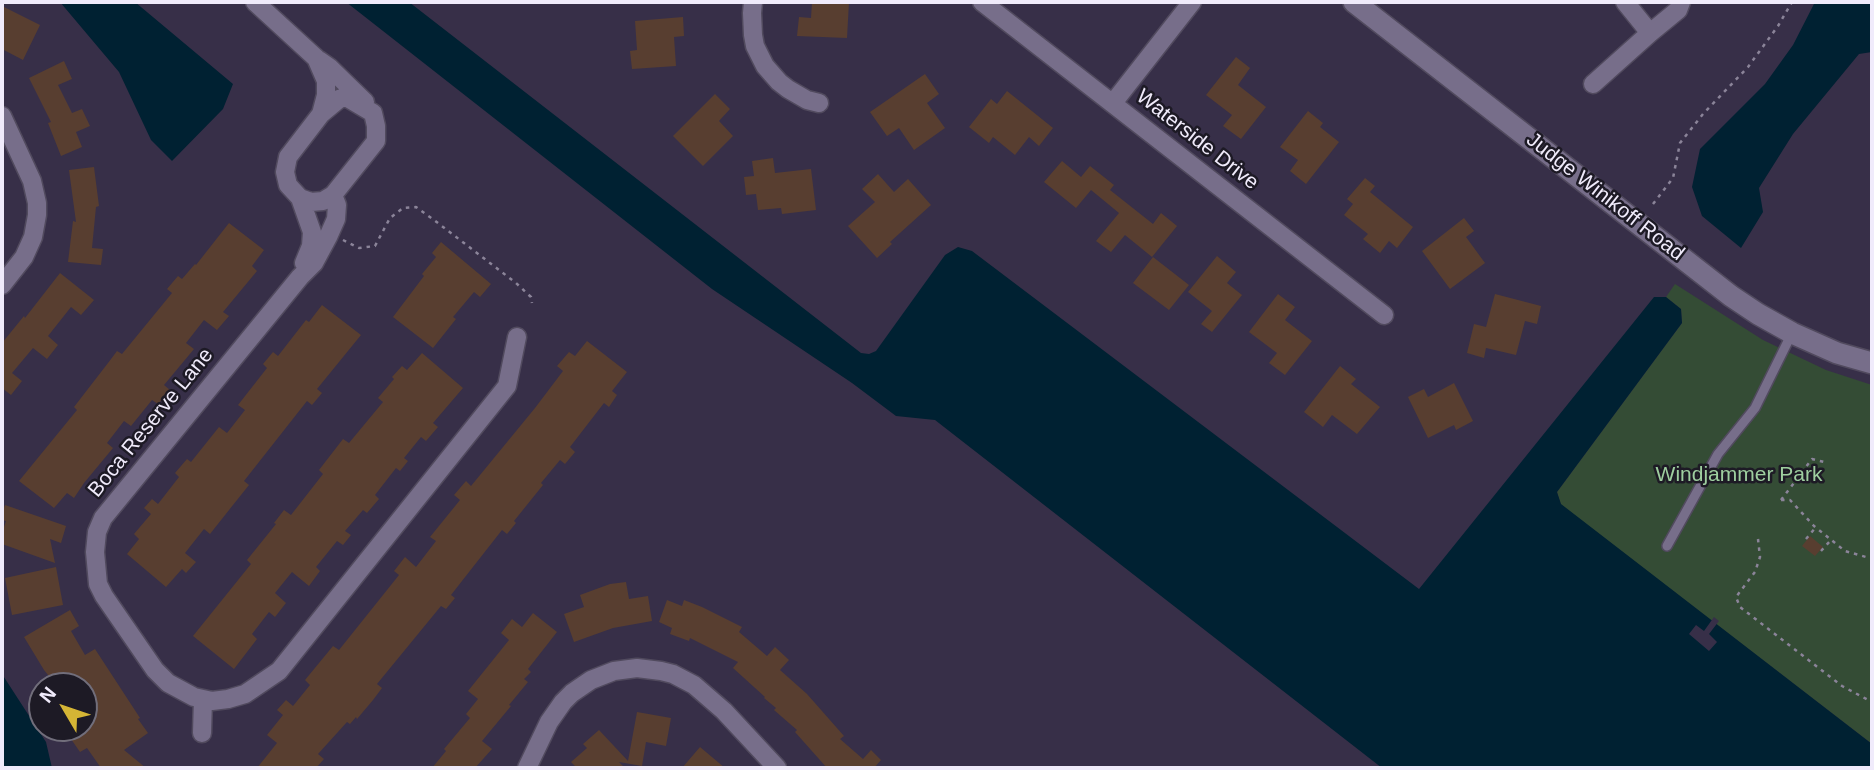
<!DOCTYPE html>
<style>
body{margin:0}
#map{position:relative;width:1874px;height:770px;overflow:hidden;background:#372f48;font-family:Arial,sans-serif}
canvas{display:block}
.frame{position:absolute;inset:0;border:4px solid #f0ebfb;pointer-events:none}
.north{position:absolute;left:28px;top:672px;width:70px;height:70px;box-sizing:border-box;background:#1d1a25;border:2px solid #716e7b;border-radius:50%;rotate:309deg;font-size:19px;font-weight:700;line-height:28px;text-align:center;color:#f0ebfb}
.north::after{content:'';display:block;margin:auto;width:24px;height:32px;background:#d5b535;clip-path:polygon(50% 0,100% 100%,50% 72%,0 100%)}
</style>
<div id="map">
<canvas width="1874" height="770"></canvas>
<div class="frame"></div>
<div class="north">N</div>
</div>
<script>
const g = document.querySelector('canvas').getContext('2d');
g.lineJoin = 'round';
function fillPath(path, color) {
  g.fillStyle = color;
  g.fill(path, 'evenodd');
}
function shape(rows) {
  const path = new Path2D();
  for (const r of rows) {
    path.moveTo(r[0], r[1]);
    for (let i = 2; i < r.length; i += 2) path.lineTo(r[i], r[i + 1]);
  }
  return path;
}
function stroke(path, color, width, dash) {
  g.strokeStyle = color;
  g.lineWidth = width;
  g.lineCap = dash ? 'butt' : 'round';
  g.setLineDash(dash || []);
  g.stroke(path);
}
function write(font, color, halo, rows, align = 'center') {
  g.font = font + ' Arial,sans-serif';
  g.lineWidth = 5;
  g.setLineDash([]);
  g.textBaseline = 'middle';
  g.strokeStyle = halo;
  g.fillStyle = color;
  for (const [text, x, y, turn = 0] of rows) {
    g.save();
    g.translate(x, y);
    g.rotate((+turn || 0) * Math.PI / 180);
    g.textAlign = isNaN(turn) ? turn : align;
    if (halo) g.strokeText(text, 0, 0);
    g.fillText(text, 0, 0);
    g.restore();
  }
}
fillPath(shape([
 [1675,284,1763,340,1826,370,1872,385,1872,744,1561,505,1557,492,1682,323,1681,309,1666,297]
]), '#344c35');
fillPath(shape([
 [60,2,135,2,233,84,223,109,172,161,151,140,119,72],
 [346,2,409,2,861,353,869,354,876,351,945,255,958,247,972,251,1419,589,1654,297,1666,297,1681,309,1682,323,1557,492,1561,504,1872,744,1872,768,1382,768,935,420,896,416,852,383,712,289],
 [1815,2,1872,2,1872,52,1859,54,1793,134,1759,188,1763,212,1741,248,1702,216,1692,187,1700,149,1765,84,1793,45],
 [2,674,46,742,52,768,2,768]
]), '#002132');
fillPath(shape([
 [1714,617,1719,621,1709,634,1717,642,1709,651,1689,634,1696,625,1704,631]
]), '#372f48');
fillPath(shape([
 [812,2,849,2,847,38,797,36,799,17,811,18],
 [2,6,40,25,23,60,2,49],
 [683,17,684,36,674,37,676,66,632,69,630,51,637,50,635,21],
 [1236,57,1250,68,1238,85,1266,107,1241,139,1223,126,1232,115,1206,95],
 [64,61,72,79,58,85,72,113,82,109,90,126,76,132,82,147,61,156,48,123,51,122,29,78],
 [925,74,939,94,927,103,945,128,914,150,899,128,887,136,870,112],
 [1007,91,1053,128,1039,146,1029,137,1015,155,993,137,989,143,969,127,991,99,997,104],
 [715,94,730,109,719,121,733,136,703,166,673,136],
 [1308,111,1323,123,1320,127,1339,142,1306,184,1290,171,1298,160,1280,147],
 [773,158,775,173,811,169,816,210,782,214,781,208,758,210,756,194,746,195,744,177,754,176,752,161],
 [1062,161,1081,177,1090,166,1114,185,1110,190,1153,224,1161,213,1177,226,1152,257,1125,235,1111,252,1096,241,1119,213,1091,190,1076,208,1044,182],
 [94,167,99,206,96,207,92,248,103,249,101,265,68,262,73,221,76,222,69,170],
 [878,174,894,192,908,179,931,205,890,242,892,244,877,258,848,226,875,202,862,189],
 [1365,178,1375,186,1370,192,1413,227,1397,248,1389,241,1380,253,1363,239,1368,234,1344,215,1353,204,1347,199],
 [1464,218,1474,231,1466,237,1485,263,1450,289,1422,251],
 [229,223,264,250,252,266,257,271,223,312,229,316,217,330,204,320,186,343,194,349,164,385,170,390,158,404,152,400,131,426,124,421,107,443,113,448,84,483,74,498,67,493,54,508,19,481,77,410,74,407,108,363,117,351,122,354,172,293,167,289,178,276,182,279,195,264,196,265],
 [441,242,491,284,480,297,474,292,453,317,456,319,433,348,393,317,424,276,422,274,436,257,432,253],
 [1217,256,1236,272,1227,283,1242,295,1212,332,1201,324,1212,311,1188,292],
 [1153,257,1189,285,1169,310,1133,283],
 [60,273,94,300,81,315,71,307,48,336,58,345,47,359,33,348,12,373,22,381,11,395,2,388,2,343,24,316,25,318],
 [1278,294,1295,307,1285,320,1312,341,1285,375,1269,363,1277,353,1249,332],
 [1495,294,1541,306,1537,324,1525,321,1516,355,1486,348,1484,358,1467,353,1474,324,1486,327],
 [322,305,361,335,317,389,322,393,312,405,307,401,244,481,249,485,233,505,210,534,204,529,185,553,196,562,186,573,182,569,166,587,127,554,139,539,134,534,151,514,144,508,152,499,158,504,179,477,175,473,187,459,191,462,219,427,227,433,245,410,238,405,267,368,263,364,273,352,278,356,306,320,309,322],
 [587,341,627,372,612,391,617,395,609,407,604,403,570,447,575,452,565,464,560,460,541,483,543,485,514,521,516,523,507,534,502,530,451,595,455,598,446,609,441,606,377,684,382,688,373,700,357,719,356,717,350,724,347,722,318,754,324,759,316,768,257,768,277,743,267,735,283,715,277,710,286,700,293,706,310,685,305,680,333,646,339,650,399,575,394,571,405,557,416,567,436,541,430,537,460,500,454,495,466,481,471,486,535,408,563,371,557,366,569,352,575,356],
 [422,353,463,388,433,423,438,427,426,441,421,437,404,458,408,461,400,471,396,468,375,495,379,499,367,513,363,510,345,531,351,535,343,545,337,541,316,567,320,571,309,586,292,572,275,593,286,603,275,617,269,612,252,634,257,639,234,669,193,636,251,564,247,560,276,524,274,523,284,510,291,515,323,474,319,470,343,439,349,443,383,402,378,398,394,379,392,377,402,366,407,370],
 [1340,366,1356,379,1351,384,1380,407,1357,434,1332,415,1323,427,1304,412],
 [1454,383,1473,421,1456,430,1454,425,1428,438,1408,397,1424,389,1428,397],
 [5,505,66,526,61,543,50,539,55,563,2,544,2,533,6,521,2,520,2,513],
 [1810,536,1823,547,1815,556,1802,546],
 [56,567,63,605,12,615,5,578],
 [626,582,629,599,648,596,652,621,613,628,574,642,564,614,584,607,580,595,610,584],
 [667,600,682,606,684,600,702,607,742,627,739,632,767,656,775,647,789,660,780,670,807,694,844,736,840,739,863,759,871,750,881,760,874,768,827,768,795,732,797,730,774,710,776,708,764,698,765,697,733,668,738,662,690,638,689,641,670,634,672,628,659,622],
 [70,610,79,626,71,631,85,655,95,649,140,718,138,719,148,733,124,750,146,768,101,768,87,748,80,752,71,739,84,730,84,686,57,686,44,670,24,637],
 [533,613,557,632,528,669,531,672,524,679,528,682,509,705,511,706,482,741,492,749,475,768,432,768,446,751,444,749,470,718,466,714,478,699,468,691,509,640,501,633,512,619,522,627],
 [637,712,671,718,666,746,646,742,642,766,619,762,625,768,577,768,571,762,587,748,583,744,599,730,628,761],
 [700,747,725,768,682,768]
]), '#583e30');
const service = shape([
 [1667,546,1718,454,1755,408,1792,333]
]);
const minor = shape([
 [255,2,316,58,326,81,326,95,321,114],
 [753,2,752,13,753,35,755,46,765,66,779,82,788,89,807,100,819,103],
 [982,2,1384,315],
 [1625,2,1650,33],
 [319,60,329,67,365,102],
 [1593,84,1650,33,1678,10,1681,2],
 [346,97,373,113,376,126,376,141,333,195,323,201,311,202,300,198,288,185,285,172,288,157,321,114,339,99,346,97],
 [1113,103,1192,2],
 [2,116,32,181,37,203,37,215,33,237,24,257,2,285],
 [333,195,337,205,336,219,328,237,314,263,300,277,103,518,97,532,95,552,98,584,104,596,155,670,168,683,194,697,212,701,228,699,245,694,279,671,507,386,517,337],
 [300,198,312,232,311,246,304,263],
 [202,733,203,699],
 [527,768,549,722,563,702,572,693,591,680,614,671,637,668,661,671,673,674,694,685,724,711,777,768]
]);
const tertiary = shape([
 [1354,2,1731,296,1758,314,1792,333,1837,353,1872,363]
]);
stroke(service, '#514a5e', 12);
stroke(minor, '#514a5e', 21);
stroke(tertiary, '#514a5e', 24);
stroke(shape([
 [1653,204,1673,178,1680,143,1703,114,1748,67,1778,26,1792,2],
 [343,240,359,248,375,246,390,218,403,208,416,207,434,220,516,283,531,297,532,303],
 [1781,500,1790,500,1814,526,1845,551,1866,557,1872,556],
 [1781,500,1812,459,1824,462],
 [1758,539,1760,557,1755,572,1736,597,1740,607,1842,686,1872,702],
 [1806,539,1816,527],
 [1821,551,1831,540]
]), '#8b8499', 2.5, [3.5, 5]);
stroke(service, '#776e8a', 9);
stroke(minor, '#776e8a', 18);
stroke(tertiary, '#776e8a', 21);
write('21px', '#f0ebfb', '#1d1a25', [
 ["Waterside Drive",1197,140,38],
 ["Judge Winikoff Road",1605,197,38],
 ["Boca Reserve Lane",151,423,-51]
]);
write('21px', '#9ece9f', '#1d1a25', [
 ["Windjammer Park",1739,475]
]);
</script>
